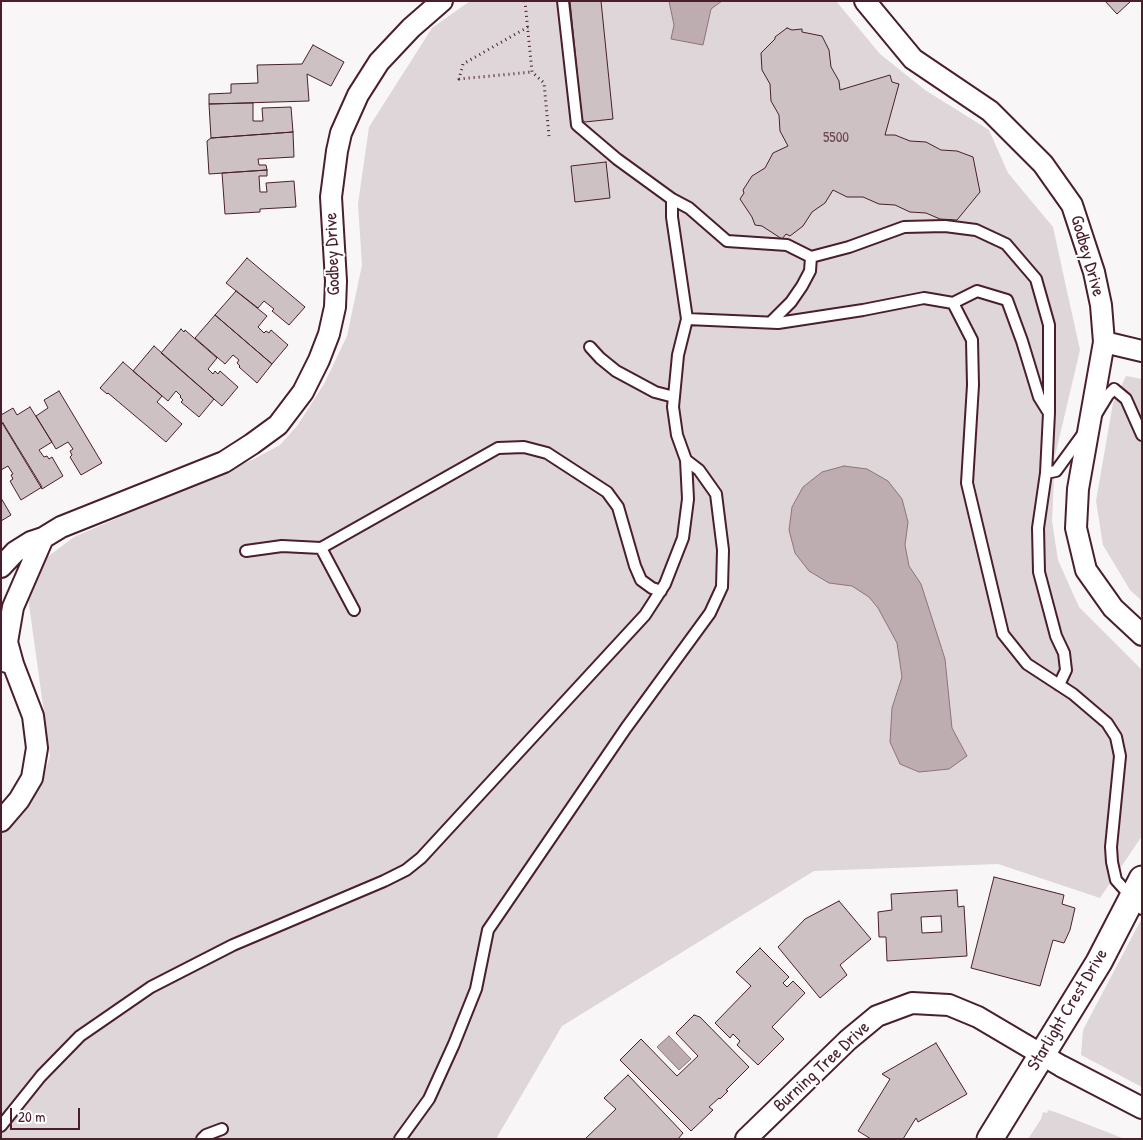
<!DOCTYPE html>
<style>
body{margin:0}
#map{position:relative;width:1143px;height:1140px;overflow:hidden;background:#f8f6f7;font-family:"Patrick Hand",sans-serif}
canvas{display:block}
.frame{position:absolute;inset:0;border:2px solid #4a1f2b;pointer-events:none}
.scale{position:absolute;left:10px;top:1108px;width:70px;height:22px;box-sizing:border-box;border:2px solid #4a1f2b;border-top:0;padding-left:6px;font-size:15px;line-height:18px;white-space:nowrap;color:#4a1f2b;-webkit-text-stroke:4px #fff;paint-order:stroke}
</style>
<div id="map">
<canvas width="1143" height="1140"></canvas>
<div class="frame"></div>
<div class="scale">20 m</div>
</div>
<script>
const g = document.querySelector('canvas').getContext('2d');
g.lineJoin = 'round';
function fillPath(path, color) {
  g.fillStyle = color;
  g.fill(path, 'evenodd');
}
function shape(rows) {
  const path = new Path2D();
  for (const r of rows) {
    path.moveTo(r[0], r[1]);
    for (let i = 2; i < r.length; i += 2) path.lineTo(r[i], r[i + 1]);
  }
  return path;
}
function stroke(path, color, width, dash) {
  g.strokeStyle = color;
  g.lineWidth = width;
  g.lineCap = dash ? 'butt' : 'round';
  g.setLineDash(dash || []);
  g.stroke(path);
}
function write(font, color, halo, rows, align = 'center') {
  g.font = font + ' "Patrick Hand",sans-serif';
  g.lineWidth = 4;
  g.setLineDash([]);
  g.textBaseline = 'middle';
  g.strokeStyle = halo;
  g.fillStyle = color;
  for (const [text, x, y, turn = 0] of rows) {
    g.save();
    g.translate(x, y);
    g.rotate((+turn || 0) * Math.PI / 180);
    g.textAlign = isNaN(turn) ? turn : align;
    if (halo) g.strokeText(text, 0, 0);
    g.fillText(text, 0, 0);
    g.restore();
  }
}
fillPath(shape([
 [470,1,836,1,880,54,925,90,989,130,1008,173,1053,227,1065,282,1080,350,1055,456,1052,521,1058,560,1079,607,1142,670,1142,836,1100,898,998,864,814,871,562,1026,496,1139,1,1139,1,831,19,817,39,789,50,756,27,590,46,558,74,537,254,459,280,445,297,426,324,384,347,336,362,265,358,204,369,127,432,28],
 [1126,376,1142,379,1142,601,1130,590,1103,545,1096,501,1113,403],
 [1142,918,1142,1087,1081,1055,1083,1030],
 [1048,1110,1058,1113,1125,1139,1028,1139,1041,1119,1043,1112,1047,1113]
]), '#ded6d9');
const water = shape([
 [669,1,722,1,711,9,703,45,671,39,674,25,669,1],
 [844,466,867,469,888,481,902,499,908,522,905,545,909,566,921,584,945,659,952,728,967,756,949,769,919,772,900,764,890,742,892,708,902,677,897,643,878,608,869,597,852,586,829,583,809,571,795,553,789,530,792,507,803,487,822,472,844,466],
 [669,1036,691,1059,679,1070,657,1047,669,1036]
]);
fillPath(water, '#bdadb0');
stroke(water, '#8f747b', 1);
const building = shape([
 [570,1,601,1,613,119,585,122,582,120,570,1],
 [1105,1,1131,1,1117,14,1105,1],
 [787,28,792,30,802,29,802,32,822,36,829,50,831,67,839,81,840,90,890,75,892,82,899,84,885,135,895,135,910,141,926,142,941,150,957,151,973,157,980,192,957,220,940,219,926,213,910,212,895,205,879,204,863,197,847,197,833,190,825,203,812,212,803,226,790,236,786,234,782,239,762,226,755,225,752,217,740,199,744,193,743,190,752,176,765,168,773,153,788,146,780,131,779,115,771,101,770,84,762,70,761,53,775,39,775,37,787,28],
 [313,45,344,62,331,86,307,74,309,101,209,104,209,94,231,93,231,84,258,83,257,65,302,64,313,45],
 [253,103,253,121,263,121,262,108,291,107,293,132,211,138,209,104,253,103],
 [293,132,294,157,258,159,259,165,266,165,267,170,209,174,207,141,211,138,293,132],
 [606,162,610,198,575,202,571,166,606,162],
 [267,170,267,176,259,176,260,192,267,192,266,183,294,181,296,207,260,209,260,212,225,214,222,173,267,170],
 [247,258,305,307,289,325,272,311,274,309,264,301,258,308,226,283,247,258],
 [236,291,267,316,258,327,264,333,266,331,269,333,271,330,288,345,272,364,215,315,236,291],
 [215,315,272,364,257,383,239,367,240,366,237,363,239,360,233,355,225,364,195,338,215,315],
 [181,329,184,332,185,330,217,358,208,369,213,374,215,371,218,374,220,371,238,387,222,406,161,353,181,329],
 [154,346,214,399,199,417,181,402,183,400,180,397,181,396,176,391,168,401,133,371,154,346],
 [123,362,162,396,157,402,182,424,166,442,108,393,107,394,100,388,123,362],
 [59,391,102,463,81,475,70,457,72,455,70,451,73,449,68,442,56,449,36,416,48,408,44,400,59,391],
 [30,407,52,442,39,450,44,457,47,456,49,459,52,457,63,476,42,489,1,421,1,415,13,408,17,415,30,407],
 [3,423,42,487,21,500,10,481,13,479,11,475,13,474,8,466,1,470,1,424,3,423],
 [1,498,11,515,1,521,1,498],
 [994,877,1064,895,1062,904,1075,908,1070,930,1064,943,1053,940,1040,986,971,968,994,877],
 [957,890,958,907,964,906,967,956,887,961,886,937,879,937,878,912,892,910,891,894,957,890],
 [941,916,942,932,922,933,921,917,941,916],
 [839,901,871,939,840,965,847,975,820,998,778,947,805,919,839,901],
 [760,948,789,977,783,983,787,987,793,981,805,993,772,1027,784,1039,758,1065,737,1045,740,1041,733,1034,730,1038,715,1023,751,986,736,972,760,948],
 [694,1015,700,1017,749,1067,726,1090,728,1091,720,1099,719,1098,709,1107,713,1110,691,1131,620,1060,641,1039,677,1076,698,1056,676,1033,694,1015],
 [936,1043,967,1094,918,1122,916,1118,903,1139,871,1139,858,1131,890,1079,882,1074,936,1043],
 [628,1075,683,1133,678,1139,585,1139,616,1109,604,1098,628,1075]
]);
fillPath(building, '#cdc1c4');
stroke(building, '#4a1f2b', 1);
const service = shape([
 [563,1,577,125,617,159,672,199],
 [811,257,849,247,904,227,945,226,976,230,1006,244,1036,279,1049,325,1049,412],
 [953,303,972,340,973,385,967,483,1003,634,1027,664,1073,694,1107,723,1116,737,1120,756,1111,847,1112,862,1116,880,1142,909],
 [687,319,778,323,863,310,924,298,953,303,977,291,1007,300,1022,341,1039,397,1049,413,1046,473,1038,528,1039,572,1056,636,1064,653,1066,670,1059,685],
 [590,347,600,358,616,371,655,392,674,397],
 [1097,413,1108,395,1114,389,1126,399,1142,435],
 [1046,473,1056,471,1083,434],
 [321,548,498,448,524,447,547,453,607,492,618,507,635,566,641,580,652,588,661,591],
 [246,551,282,546,321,548,354,610],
 [1,1126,41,1076,80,1036,151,987,233,945,384,881,406,870,421,858,645,615,665,584,683,538,688,499,686,460,677,435,673,407,678,355,687,319,672,217,672,199,689,208,727,241,787,245,811,257,810,271,802,286,791,302,771,322],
 [202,1139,206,1135,222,1129],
 [400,1139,429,1099,454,1044,476,989,488,930,626,728,710,613,722,587,723,550,716,494,699,470,686,460]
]);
const minor = shape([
 [865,1,913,59,990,111,1043,164,1072,205,1094,272,1101,305,1104,342,1078,489,1076,528,1086,570,1113,608,1142,635],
 [1104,342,1142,351],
 [1,567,15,552,31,542,43,538,61,527,224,462,252,444,278,425,303,392,319,360,329,334,335,307,336,281,331,197,337,151,341,133,358,95,379,62,411,28,442,1],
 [1,660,13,664,33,716,37,748,32,778,19,800,1,821],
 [13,664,7,642,13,607,43,538],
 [746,1139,848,1040,877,1016,912,1003,949,1005,978,1017,1061,1066,1142,1108]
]);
const tertiary = shape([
 [990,1139,1099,962,1142,879]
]);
stroke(service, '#4a1f2b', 14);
stroke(minor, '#4a1f2b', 24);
stroke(tertiary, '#4a1f2b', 29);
stroke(shape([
 [525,1,532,72,544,83,549,136],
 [528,27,463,64,459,79,532,72]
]), '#4a1f2b', 3, [1, 4]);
stroke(service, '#fff', 10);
stroke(minor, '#fff', 20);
stroke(tertiary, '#fff', 25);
write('15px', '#6b4851', null, [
 ["5500",836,138]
]);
write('18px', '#4a1f2b', '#fff', [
 ["Godbey Drive",333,254,-92],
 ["Godbey Drive",1087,256,74],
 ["Starlight Crest Drive",1068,1010,-59],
 ["Burning Tree Drive",822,1067,-43]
]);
</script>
